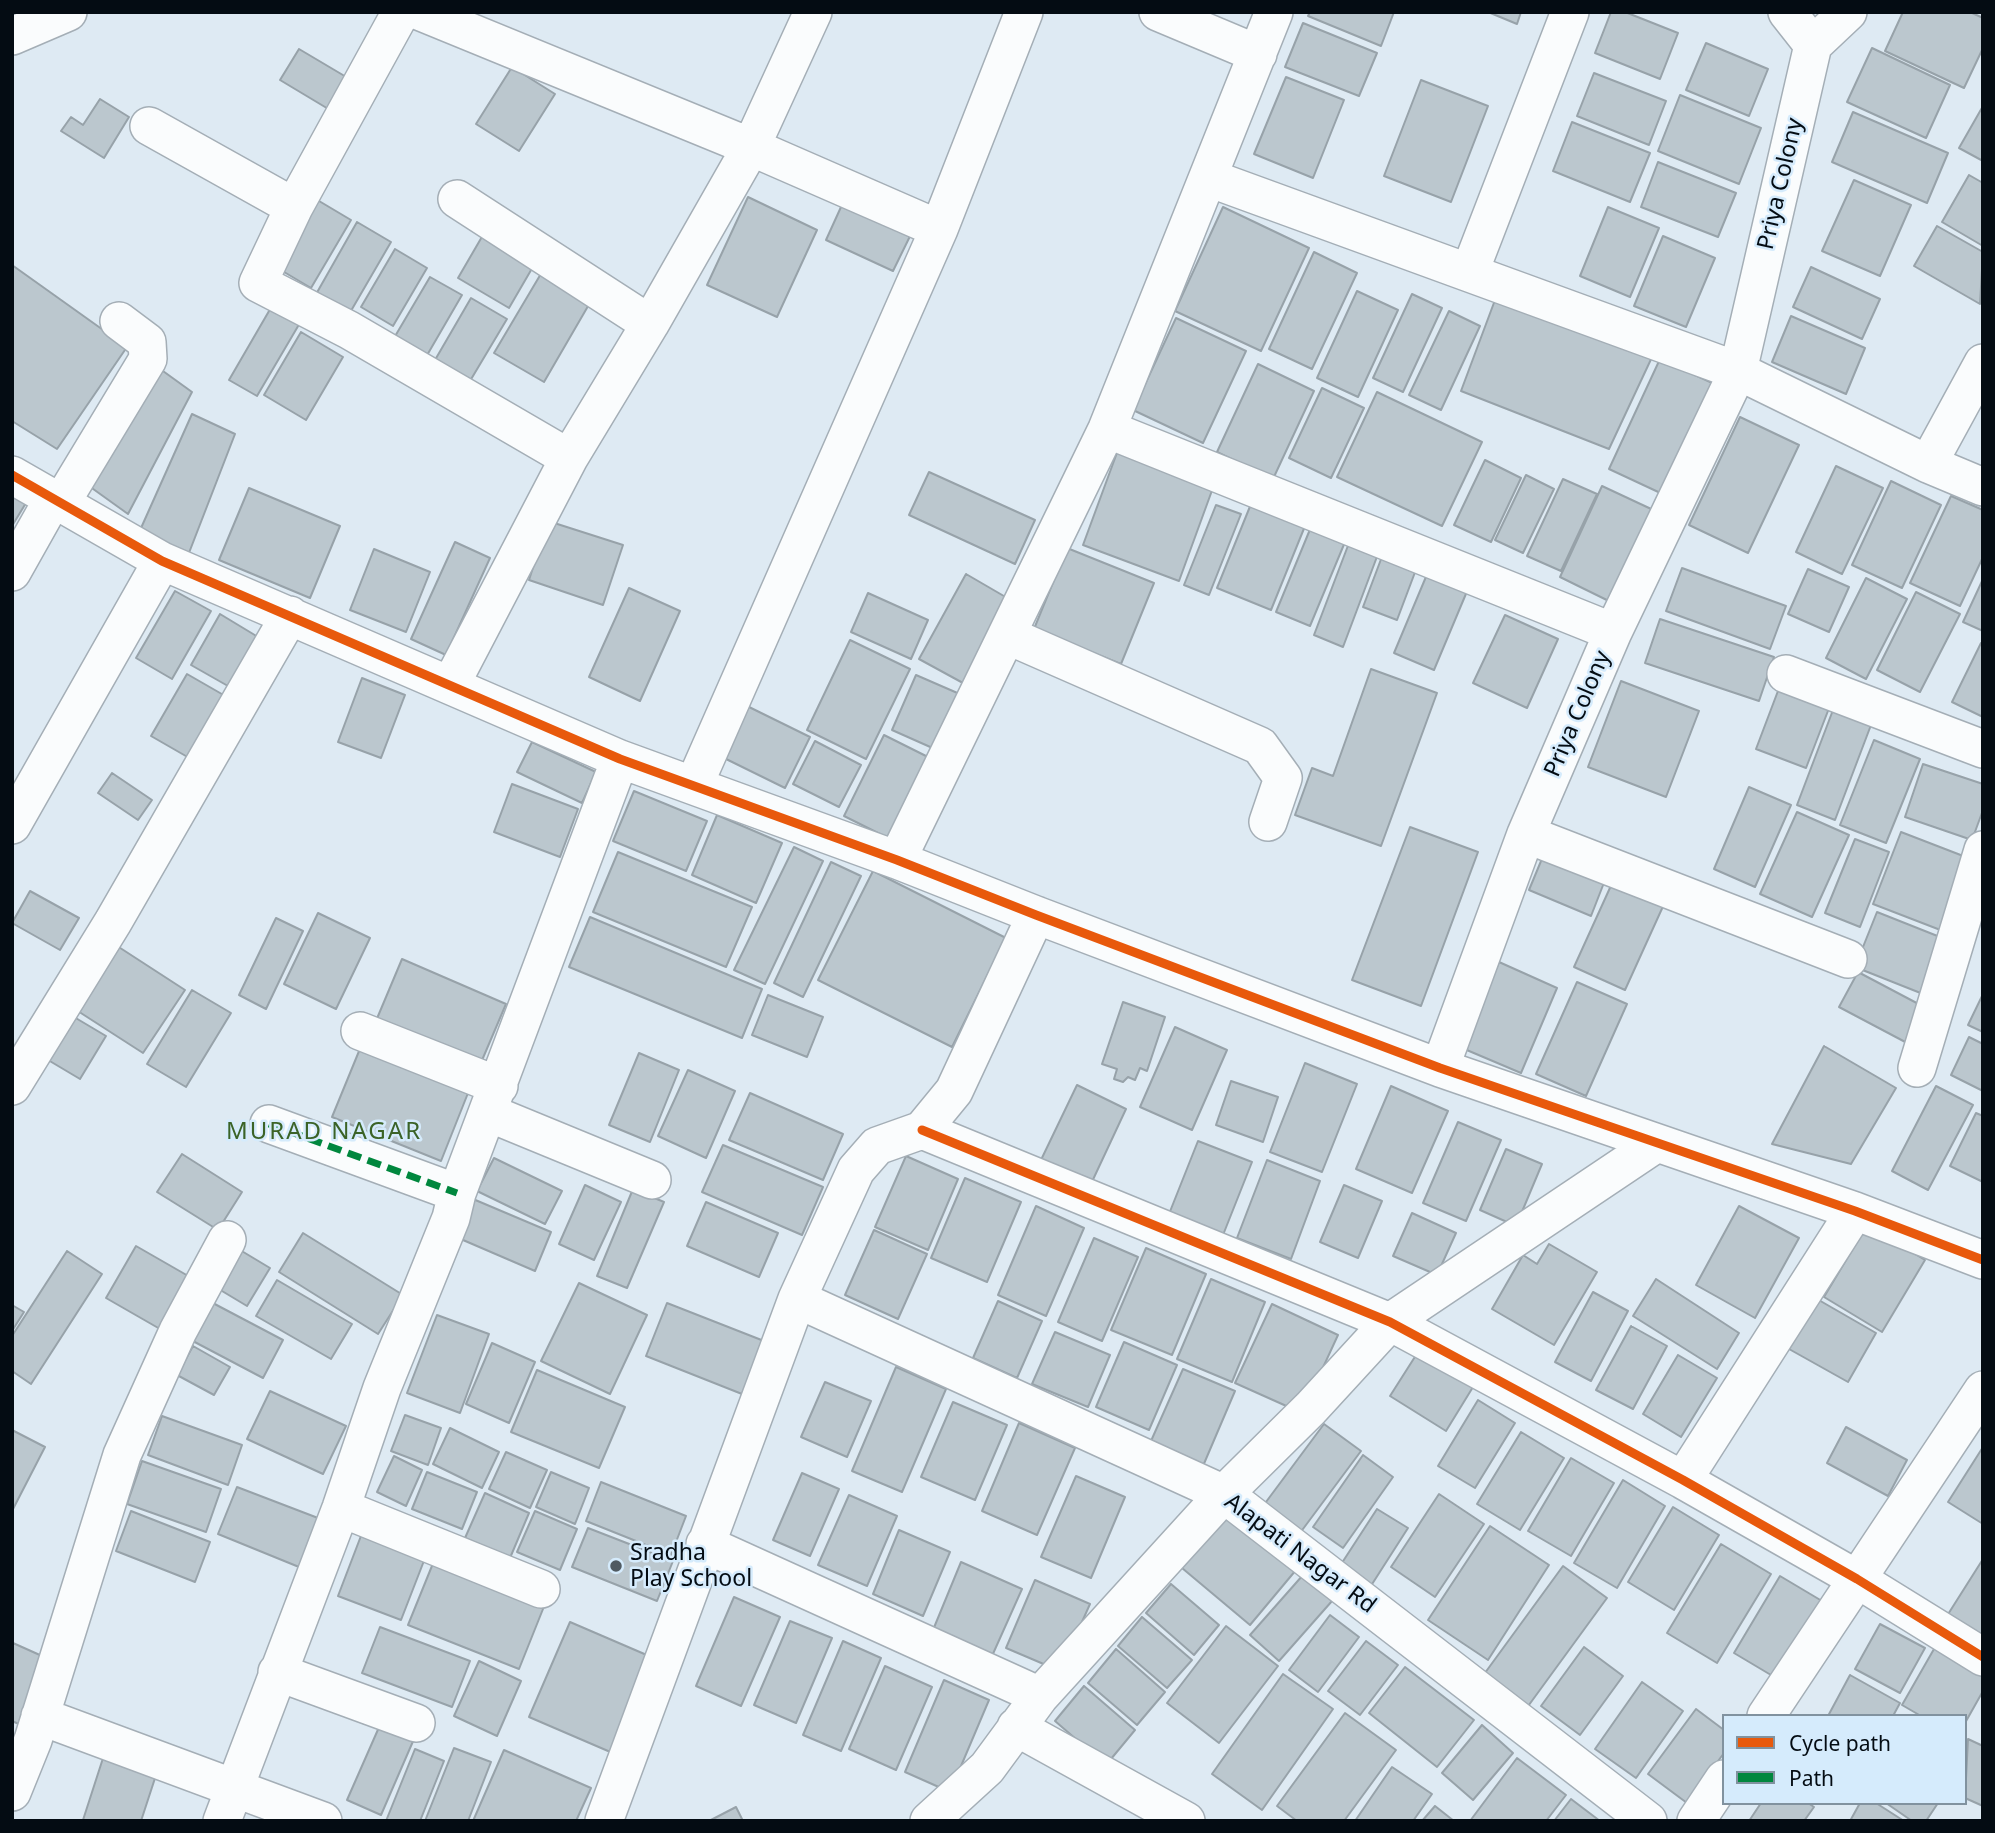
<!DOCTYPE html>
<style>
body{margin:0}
#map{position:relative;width:1995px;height:1833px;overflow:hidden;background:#deeaf3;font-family:"Noto Sans",sans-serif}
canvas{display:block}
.frame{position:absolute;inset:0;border:14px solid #040c13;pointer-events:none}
.legend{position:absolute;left:1722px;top:1714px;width:245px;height:91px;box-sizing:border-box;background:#d5ebfc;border:2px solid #81929f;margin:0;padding:9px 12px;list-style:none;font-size:21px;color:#040c13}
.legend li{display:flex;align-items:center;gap:14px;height:35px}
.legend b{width:35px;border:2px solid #81929f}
</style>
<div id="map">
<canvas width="1995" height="1833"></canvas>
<div class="frame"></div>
<ul class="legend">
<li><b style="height:9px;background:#e8590c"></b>Cycle path</li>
<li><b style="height:9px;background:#00873e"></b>Path</li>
</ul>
</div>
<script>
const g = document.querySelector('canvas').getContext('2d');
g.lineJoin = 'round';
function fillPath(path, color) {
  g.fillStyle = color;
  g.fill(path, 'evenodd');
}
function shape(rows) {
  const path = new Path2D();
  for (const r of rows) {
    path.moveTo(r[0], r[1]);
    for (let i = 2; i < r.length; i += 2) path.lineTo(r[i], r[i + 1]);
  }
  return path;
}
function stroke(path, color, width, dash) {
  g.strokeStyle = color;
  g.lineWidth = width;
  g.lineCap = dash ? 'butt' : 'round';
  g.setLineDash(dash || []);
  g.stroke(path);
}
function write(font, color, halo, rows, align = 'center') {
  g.font = font + ' "Noto Sans",sans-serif';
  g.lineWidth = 5;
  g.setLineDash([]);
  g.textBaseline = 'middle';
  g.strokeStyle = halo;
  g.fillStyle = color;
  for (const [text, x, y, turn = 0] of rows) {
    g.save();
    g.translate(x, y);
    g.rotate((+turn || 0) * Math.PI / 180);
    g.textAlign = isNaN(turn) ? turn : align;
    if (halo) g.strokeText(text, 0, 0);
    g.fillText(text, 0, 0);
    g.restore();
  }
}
const building = shape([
 [1310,12,1394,12,1381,46,1308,16,1310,12],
 [1488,12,1521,12,1517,24,1488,12],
 [1611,12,1625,12,1678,33,1660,79,1595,53,1611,12],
 [1903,12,1970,12,1983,18,1983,48,1964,88,1885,51,1903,12],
 [1303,23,1377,53,1359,96,1285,67,1303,23],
 [1706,43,1768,69,1749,116,1686,90,1706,43],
 [1872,48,1950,85,1926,138,1847,102,1872,48],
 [299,49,353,81,335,113,280,80,299,49],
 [512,67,555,94,519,151,476,124,512,67],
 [1594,73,1666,101,1649,145,1577,116,1594,73],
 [1286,77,1344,100,1313,178,1254,154,1286,77],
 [1421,80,1488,106,1451,202,1384,176,1421,80],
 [1680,95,1761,128,1739,184,1658,151,1680,95],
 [100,99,129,117,104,158,61,131,71,117,83,125,100,99],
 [1983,106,1983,161,1959,148,1983,106],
 [1853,112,1948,153,1927,203,1832,162,1853,112],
 [1572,122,1650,153,1630,202,1553,171,1572,122],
 [1658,162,1736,193,1718,237,1641,207,1658,162],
 [1969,175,1983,183,1983,246,1942,222,1969,175],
 [1854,180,1911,205,1880,276,1822,251,1854,180],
 [846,196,914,228,893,271,826,240,846,196],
 [748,197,817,230,777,317,707,285,748,197],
 [314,198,351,220,311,288,274,266,314,198],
 [1223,207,1309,248,1261,351,1175,311,1223,207],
 [1608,207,1659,228,1630,297,1580,276,1608,207],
 [357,222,391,242,348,316,315,296,357,222],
 [1937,226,1983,252,1980,304,1914,266,1937,226],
 [483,235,534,265,509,308,458,278,483,235],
 [1663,236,1715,258,1686,327,1634,306,1663,236],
 [395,249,427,268,393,326,361,307,395,249],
 [1314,252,1357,273,1312,369,1269,349,1314,252],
 [12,265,127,347,57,449,12,421,12,265],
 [1811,267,1880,299,1862,339,1793,307,1811,267],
 [542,272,591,301,544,382,494,353,542,272],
 [430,277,462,295,426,357,394,338,430,277],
 [1357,291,1398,310,1358,397,1317,378,1357,291],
 [1412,294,1442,308,1403,392,1373,378,1412,294],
 [471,298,507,319,470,381,435,360,471,298],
 [276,299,304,316,257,396,229,380,276,299],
 [1495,300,1653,355,1609,449,1461,391,1495,300],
 [1449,311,1480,326,1441,410,1409,395,1449,311],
 [1791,316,1865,348,1846,394,1772,362,1791,316],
 [1176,318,1246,351,1203,443,1133,410,1176,318],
 [301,332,343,357,306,420,264,395,301,332],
 [1660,359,1721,387,1669,497,1609,469,1660,359],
 [1258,364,1314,391,1273,479,1217,452,1258,364],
 [156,366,192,392,128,514,82,481,156,366],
 [1322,388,1364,408,1331,478,1289,458,1322,388],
 [1377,392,1482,442,1442,526,1337,477,1377,392],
 [192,414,235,434,187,558,137,537,192,414],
 [1740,417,1799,445,1748,553,1689,525,1740,417],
 [1118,450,1214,485,1179,581,1083,545,1118,450],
 [1485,460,1521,478,1491,542,1454,525,1485,460],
 [1836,466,1883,488,1842,574,1796,552,1836,466],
 [929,472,1035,520,1015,564,909,515,929,472],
 [1526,475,1554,489,1523,553,1495,540,1526,475],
 [1563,479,1597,494,1561,571,1527,556,1563,479],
 [1891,481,1941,505,1902,588,1852,565,1891,481],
 [1602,486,1664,515,1621,607,1560,577,1602,486],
 [12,488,29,498,12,526,12,488],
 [249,488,340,526,310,598,219,560,249,488],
 [1951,496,1983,510,1983,557,1960,606,1910,583,1951,496],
 [1251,504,1305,526,1271,610,1217,588,1251,504],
 [1216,505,1241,514,1209,595,1184,585,1216,505],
 [548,521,623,545,603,605,529,580,548,521],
 [1311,527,1345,542,1310,626,1276,612,1311,527],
 [455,542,490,558,446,655,411,639,455,542],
 [1349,543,1378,554,1343,647,1314,635,1349,543],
 [1386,546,1420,559,1397,620,1363,607,1386,546],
 [1067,548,1154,583,1121,664,1034,629,1067,548],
 [374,549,430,572,406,632,350,610,374,549],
 [1682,568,1786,606,1770,649,1666,611,1682,568],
 [1808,569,1849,587,1829,632,1788,614,1808,569],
 [1428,572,1468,589,1434,670,1394,653,1428,572],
 [966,574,1009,599,963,683,919,659,966,574],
 [1866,578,1907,599,1866,679,1826,658,1866,578],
 [1983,579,1983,631,1963,622,1983,579],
 [629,588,680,611,640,701,589,677,629,588],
 [175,591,211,611,172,679,136,658,175,591],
 [1916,592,1960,614,1920,692,1877,670,1916,592],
 [868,593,928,620,911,659,851,632,868,593],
 [220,614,263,640,235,690,191,665,220,614],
 [1505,615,1558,639,1527,708,1473,683,1505,615],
 [1660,619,1774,657,1759,701,1645,663,1660,619],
 [850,640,910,669,866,759,807,730,850,640],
 [1981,643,1983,644,1983,717,1952,702,1981,643],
 [1371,669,1437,693,1381,846,1295,815,1312,768,1333,776,1371,669],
 [187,674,227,697,191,759,151,736,187,674],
 [916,675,962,695,937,750,892,730,916,675],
 [362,678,405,695,381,758,338,742,362,678],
 [1621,681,1699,711,1666,797,1588,767,1621,681],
 [1781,683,1831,703,1806,768,1756,749,1781,683],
 [747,706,810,737,785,788,722,757,747,706],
 [1833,710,1871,725,1835,820,1797,805,1833,710],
 [884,735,936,761,896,842,844,816,884,735],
 [1874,740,1920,759,1886,843,1840,825,1874,740],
 [815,741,861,765,839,807,793,784,815,741],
 [532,742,596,772,582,803,517,772,532,742],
 [1923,764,1983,784,1983,810,1972,840,1905,817,1923,764],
 [112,773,152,800,138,820,98,793,112,773],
 [512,784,578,809,560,857,494,832,512,784],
 [1749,787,1791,805,1755,887,1714,869,1749,787],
 [634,791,707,821,686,871,613,841,634,791],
 [1797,812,1849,835,1812,917,1760,894,1797,812],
 [717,815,782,843,756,903,692,875,717,815],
 [1410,827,1478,852,1421,1006,1352,980,1410,827],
 [1901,832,1971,859,1943,931,1873,904,1901,832],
 [1855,839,1889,852,1860,927,1825,913,1855,839],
 [794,847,823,861,765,984,734,970,794,847],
 [1546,849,1607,875,1591,916,1529,890,1546,849],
 [618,852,752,907,726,967,593,912,618,852],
 [831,862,861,876,803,997,774,983,831,862],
 [873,871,1006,938,952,1047,818,980,873,871],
 [1614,879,1665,902,1625,990,1574,967,1614,879],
 [30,891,79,918,60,950,12,923,30,891],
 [1877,912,1945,939,1923,994,1855,967,1877,912],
 [318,913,370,938,336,1009,284,984,318,913],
 [590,917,762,989,742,1038,569,967,590,917],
 [276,918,303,931,266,1009,239,995,276,918],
 [111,942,185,990,143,1053,70,1006,111,942],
 [402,959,506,1004,477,1072,373,1028,402,959],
 [1499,962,1557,988,1521,1073,1462,1048,1499,962],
 [1858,972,1928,1009,1909,1044,1839,1007,1858,972],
 [1577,982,1627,1004,1586,1096,1536,1074,1577,982],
 [192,990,231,1013,186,1087,147,1064,192,990],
 [1983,994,1983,1032,1968,1025,1983,994],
 [768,995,823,1017,807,1057,752,1035,768,995],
 [1123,1002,1165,1017,1147,1071,1140,1068,1135,1080,1128,1077,1123,1082,1114,1079,1117,1069,1102,1064,1123,1002],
 [69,1014,106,1036,80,1079,43,1057,69,1014],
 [1175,1027,1227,1050,1192,1130,1140,1107,1175,1027],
 [1969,1037,1983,1044,1983,1091,1951,1075,1969,1037],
 [364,1039,472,1083,441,1161,332,1117,364,1039],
 [1824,1046,1896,1088,1851,1164,1772,1144,1824,1046],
 [639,1053,679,1070,650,1142,609,1125,639,1053],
 [1305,1063,1357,1084,1322,1172,1270,1152,1305,1063],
 [688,1070,735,1091,706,1158,658,1136,688,1070],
 [1231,1081,1278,1097,1263,1142,1216,1125,1231,1081],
 [1077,1085,1126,1109,1090,1186,1040,1162,1077,1085],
 [1391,1086,1448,1111,1412,1193,1356,1169,1391,1086],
 [1936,1086,1973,1105,1928,1190,1892,1171,1936,1086],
 [750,1093,843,1134,823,1180,729,1140,750,1093],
 [1976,1113,1983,1116,1983,1182,1950,1166,1976,1113],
 [1458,1122,1501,1140,1466,1221,1423,1203,1458,1122],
 [1198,1141,1252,1162,1223,1235,1169,1214,1198,1141],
 [723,1145,823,1187,802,1235,702,1192,723,1145],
 [1506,1149,1542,1164,1516,1226,1480,1210,1506,1149],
 [182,1154,242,1192,218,1230,157,1192,182,1154],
 [906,1156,958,1179,928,1250,875,1227,906,1156],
 [494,1158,562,1191,545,1224,477,1191,494,1158],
 [1267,1160,1320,1181,1291,1259,1237,1238,1267,1160],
 [965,1178,1021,1202,987,1282,931,1258,965,1178],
 [585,1185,621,1202,594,1260,559,1244,585,1185],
 [1344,1185,1382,1201,1358,1258,1320,1242,1344,1185],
 [633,1189,664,1202,627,1288,597,1276,633,1189],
 [473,1199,551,1232,535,1271,456,1237,473,1199],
 [706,1202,778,1233,759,1277,687,1246,706,1202],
 [1036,1206,1084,1228,1046,1316,998,1295,1036,1206],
 [1739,1206,1799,1238,1755,1318,1696,1285,1739,1206],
 [1412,1213,1456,1233,1437,1275,1393,1256,1412,1213],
 [1867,1225,1925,1260,1882,1332,1824,1297,1867,1225],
 [874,1230,927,1254,898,1319,845,1295,874,1230],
 [303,1233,403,1295,378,1334,279,1272,303,1233],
 [1094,1238,1138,1257,1102,1341,1058,1322,1094,1238],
 [1549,1244,1597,1272,1554,1345,1492,1309,1523,1255,1537,1264,1549,1244],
 [136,1246,190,1277,160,1329,106,1298,136,1246],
 [235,1247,270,1268,247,1306,212,1285,235,1247],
 [1146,1248,1206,1274,1172,1355,1111,1330,1146,1248],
 [67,1251,102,1274,31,1384,12,1371,12,1336,67,1251],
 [1211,1279,1265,1302,1232,1382,1177,1359,1211,1279],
 [1656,1279,1739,1333,1717,1369,1633,1316,1656,1279],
 [277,1280,352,1324,331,1359,256,1316,277,1280],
 [579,1283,647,1315,610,1394,541,1361,579,1283],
 [1593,1292,1628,1311,1591,1381,1555,1362,1593,1292],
 [1817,1299,1876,1333,1848,1382,1789,1349,1817,1299],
 [209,1301,283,1340,263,1378,189,1339,209,1301],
 [998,1301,1042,1321,1017,1378,973,1358,998,1301],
 [667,1303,764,1341,742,1394,646,1356,667,1303],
 [1272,1304,1338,1335,1302,1413,1235,1383,1272,1304],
 [12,1305,24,1312,12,1331,12,1305],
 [437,1315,489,1334,460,1413,407,1393,437,1315],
 [1631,1326,1667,1346,1633,1409,1596,1390,1631,1326],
 [1055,1332,1110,1355,1088,1407,1032,1384,1055,1332],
 [1124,1342,1177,1365,1149,1430,1096,1407,1124,1342],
 [492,1343,535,1362,509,1423,466,1404,492,1343],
 [193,1346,230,1367,214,1395,177,1375,193,1346],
 [1418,1352,1473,1387,1446,1431,1390,1396,1418,1352],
 [1678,1355,1717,1378,1681,1437,1643,1414,1678,1355],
 [896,1367,946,1389,902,1492,852,1471,896,1367],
 [1183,1369,1235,1391,1200,1473,1147,1450,1183,1369],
 [537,1370,625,1407,599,1468,511,1432,537,1370],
 [825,1382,871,1401,847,1457,801,1437,825,1382],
 [270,1391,346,1426,323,1474,247,1439,270,1391],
 [1478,1400,1515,1423,1475,1488,1438,1466,1478,1400],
 [953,1402,1007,1425,975,1500,921,1477,953,1402],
 [405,1415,441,1428,428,1465,391,1451,405,1415],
 [162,1416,242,1445,228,1485,148,1455,162,1416],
 [1019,1423,1075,1448,1037,1535,982,1511,1019,1423],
 [1324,1424,1361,1451,1300,1533,1263,1506,1324,1424],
 [1846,1427,1907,1460,1888,1496,1827,1463,1846,1427],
 [450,1428,499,1452,482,1488,433,1464,450,1428],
 [12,1430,45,1447,12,1511,12,1430],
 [1521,1432,1564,1458,1520,1530,1477,1504,1521,1432],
 [1983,1447,1983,1524,1948,1502,1983,1447],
 [506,1452,547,1470,530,1508,489,1489,506,1452],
 [1363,1455,1393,1477,1343,1548,1313,1527,1363,1455],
 [394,1456,422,1470,406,1506,377,1492,394,1456],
 [1571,1458,1614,1483,1571,1556,1528,1531,1571,1458],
 [142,1461,221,1489,206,1532,127,1504,142,1461],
 [427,1472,477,1492,462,1529,412,1509,427,1472],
 [551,1472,589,1488,575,1524,536,1507,551,1472],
 [802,1473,839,1489,810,1556,773,1540,802,1473],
 [1076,1476,1125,1497,1091,1578,1041,1557,1076,1476],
 [1623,1480,1665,1506,1617,1588,1574,1563,1623,1480],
 [601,1482,686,1516,671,1555,586,1521,601,1482],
 [237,1487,318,1518,299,1567,218,1534,237,1487],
 [485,1493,529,1513,510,1558,465,1538,485,1493],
 [1439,1494,1484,1524,1435,1597,1391,1567,1439,1494],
 [849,1495,897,1516,867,1586,818,1565,849,1495],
 [1233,1507,1301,1564,1250,1625,1182,1568,1233,1507],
 [1673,1507,1719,1535,1674,1610,1628,1582,1673,1507],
 [1377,1509,1408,1528,1367,1592,1336,1572,1377,1509],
 [131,1511,210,1542,195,1582,116,1551,131,1511],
 [535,1511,577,1529,560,1570,517,1552,535,1511],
 [1490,1526,1549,1565,1488,1660,1428,1620,1490,1526],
 [364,1528,427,1553,401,1620,338,1596,364,1528],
 [588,1528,673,1561,657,1601,572,1567,588,1528],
 [899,1530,950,1552,923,1616,873,1594,899,1530],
 [1721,1544,1771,1574,1717,1663,1667,1633,1721,1544],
 [436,1556,547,1599,519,1669,408,1625,436,1556],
 [1983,1559,1983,1643,1945,1619,1983,1559],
 [961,1562,1022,1589,992,1656,933,1630,961,1562],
 [1563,1566,1607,1598,1526,1709,1482,1677,1563,1566],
 [1303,1575,1332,1601,1279,1661,1250,1635,1303,1575],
 [1780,1576,1822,1601,1776,1678,1734,1653,1780,1576],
 [1035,1580,1090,1604,1060,1671,1006,1648,1035,1580],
 [1171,1584,1219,1625,1194,1655,1146,1613,1171,1584],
 [734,1597,780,1617,741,1706,696,1686,734,1597],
 [1330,1615,1359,1637,1318,1692,1289,1670,1330,1615],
 [1142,1617,1192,1660,1167,1688,1118,1646,1142,1617],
 [790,1621,832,1638,796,1723,754,1705,790,1621],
 [570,1622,656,1659,615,1754,529,1717,570,1622],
 [1880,1624,1925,1648,1900,1693,1855,1669,1880,1624],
 [1226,1626,1278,1666,1219,1743,1167,1703,1226,1626],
 [380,1627,470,1661,452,1707,362,1673,380,1627],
 [843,1641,881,1658,841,1751,803,1735,843,1641],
 [1366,1641,1398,1665,1360,1715,1328,1691,1366,1641],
 [1938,1642,1983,1668,1983,1691,1965,1723,1965,1716,1921,1716,1902,1705,1938,1642],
 [13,1643,51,1660,21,1725,12,1721,13,1643],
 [1584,1647,1623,1676,1580,1735,1541,1706,1584,1647],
 [1116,1649,1165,1692,1137,1725,1088,1683,1116,1649],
 [479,1661,521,1681,497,1736,454,1716,479,1661],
 [885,1666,932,1687,896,1770,849,1749,885,1666],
 [1405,1667,1474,1720,1437,1767,1369,1713,1405,1667],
 [1283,1674,1333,1709,1262,1810,1212,1774,1283,1674],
 [1850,1675,1900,1703,1893,1716,1828,1716,1850,1675],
 [944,1680,989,1700,950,1792,905,1772,944,1680],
 [1642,1682,1683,1711,1636,1778,1595,1749,1642,1682],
 [1084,1686,1135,1730,1106,1765,1055,1721,1084,1686],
 [1696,1709,1724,1730,1724,1753,1687,1803,1648,1774,1696,1709],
 [1345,1713,1396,1750,1344,1821,1297,1821,1277,1806,1345,1713],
 [380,1725,414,1739,381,1815,347,1800,380,1725],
 [1482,1725,1513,1753,1473,1800,1442,1773,1482,1725],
 [1968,1739,1983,1746,1983,1806,1965,1798,1968,1739],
 [454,1748,491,1762,468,1821,425,1821,454,1748],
 [415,1749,444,1761,420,1821,386,1821,415,1749],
 [504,1750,591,1788,576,1821,473,1821,504,1750],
 [105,1752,158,1769,141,1821,83,1820,105,1752],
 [1517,1758,1566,1795,1546,1821,1470,1821,1517,1758],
 [1392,1767,1432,1794,1413,1821,1355,1821,1392,1767],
 [1571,1799,1600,1821,1554,1821,1571,1799],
 [1761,1803,1808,1803,1814,1807,1804,1821,1749,1821,1761,1803],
 [1860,1803,1876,1803,1904,1821,1850,1821,1860,1803],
 [1886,1803,1938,1803,1926,1821,1912,1821,1886,1803],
 [1435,1806,1454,1821,1422,1821,1435,1806],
 [736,1807,743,1821,709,1821,736,1807]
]);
fillPath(building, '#bbc7ce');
stroke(building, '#97a2a9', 2);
const minor = shape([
 [421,12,751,147,939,229],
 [1158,12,1258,54],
 [1787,12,1813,45],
 [12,36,68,12],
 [149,126,294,207,258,283,349,330,569,458],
 [1209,178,1738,371,1928,464,1983,487],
 [457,199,650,324],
 [294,207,401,12],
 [1470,271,1570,12],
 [1107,429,1613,632],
 [1928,464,1983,363],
 [12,475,162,561,620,759,897,860,1036,915,1440,1068,1855,1211,1983,1260],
 [61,503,148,359,147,342,119,321],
 [12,572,53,499],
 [1009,636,1260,746,1283,778,1268,822],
 [1786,674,1983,749],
 [451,684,569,458,650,324,751,147,813,12],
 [694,785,939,229,1024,12],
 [12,825,162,561],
 [1526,834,1848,959],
 [897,860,1107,429,1274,12],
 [360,1031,499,1086],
 [1440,1068,1526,834,1613,632,1738,371,1813,45,1848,12],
 [1917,1068,1983,850],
 [12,1086,113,922,290,615],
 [489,1113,652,1180],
 [269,1124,457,1193],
 [922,1130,1390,1322,1683,1480,1857,1579,1983,1657],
 [797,1299,1224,1494,1648,1821],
 [1683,1480,1855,1211],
 [341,1508,541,1589],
 [705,1544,1040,1696],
 [277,1672,416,1723],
 [40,1716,323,1821],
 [1766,1716,1983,1390],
 [1016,1727,1186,1821],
 [12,1792,33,1740,122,1455,178,1331,227,1240],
 [222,1821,341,1508,382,1388,451,1218,457,1193,620,759],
 [604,1821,797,1299,856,1170,877,1146,922,1130,954,1091,1036,915],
 [929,1821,987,1768,1040,1696,1224,1494,1311,1408,1390,1322,1657,1143],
 [1696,1821,1724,1779]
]);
stroke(minor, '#a4aeb6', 40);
stroke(minor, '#fafcfd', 37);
stroke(shape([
 [269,1124,457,1193]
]), '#00873e', 7, [14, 7]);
stroke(shape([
 [12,475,162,561,620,759,897,860,1036,915,1440,1068,1855,1211,1983,1260],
 [922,1130,1390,1322,1683,1480,1857,1579,1983,1657]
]), '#e8590c', 9);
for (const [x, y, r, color] of [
 [616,1566,7,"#505a61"]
]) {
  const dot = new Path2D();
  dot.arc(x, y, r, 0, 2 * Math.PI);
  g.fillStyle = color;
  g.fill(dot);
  stroke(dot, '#d5ebfc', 2.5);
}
write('23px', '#040c13', '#d5ebfc', [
 ["Priya Colony",1781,184,-77],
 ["Priya Colony",1578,714,-67],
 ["Alapati Nagar Rd",1300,1554,37]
]);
write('23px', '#040c13', '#d5ebfc', [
 ["Sradha",630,1553],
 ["Play School",630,1579]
], 'left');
g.letterSpacing = '2px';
write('24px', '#3b6327', '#d5ebfc', [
 ["MURAD NAGAR",324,1132]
]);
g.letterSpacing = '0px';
</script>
